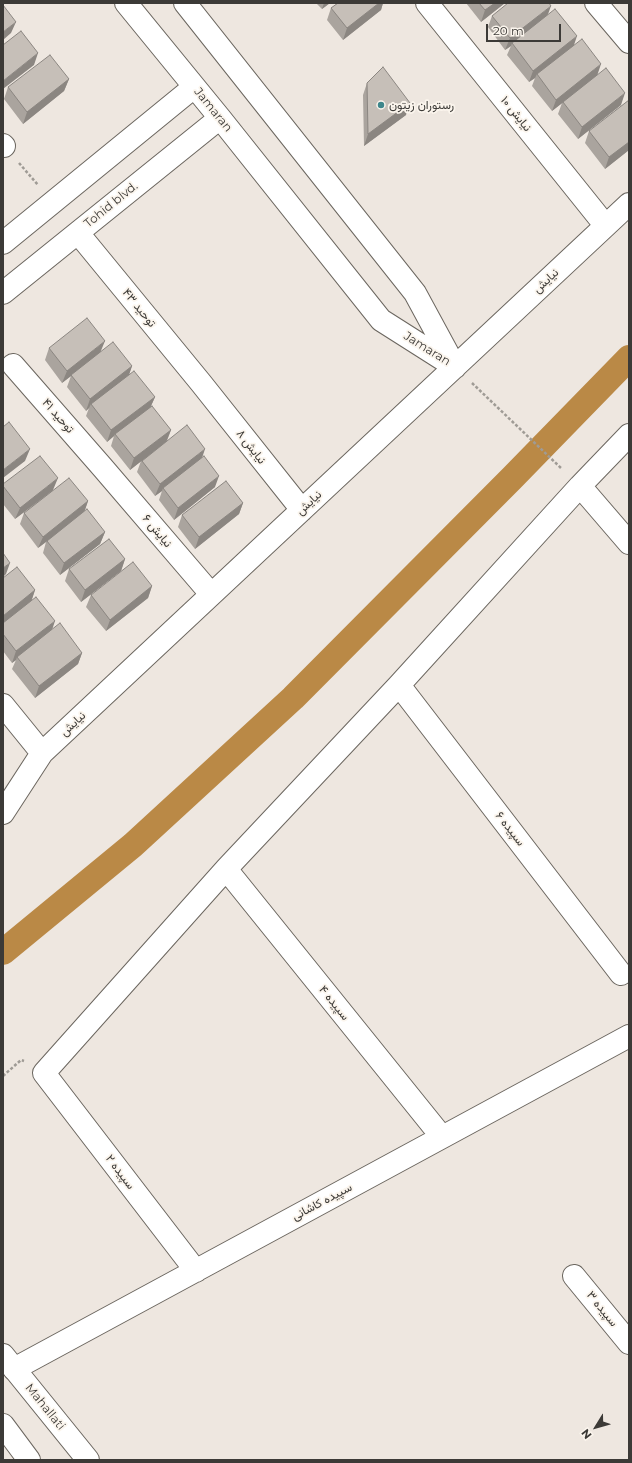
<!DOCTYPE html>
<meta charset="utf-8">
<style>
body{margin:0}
#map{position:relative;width:632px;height:1463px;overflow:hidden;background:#eee7e0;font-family:Montserrat,sans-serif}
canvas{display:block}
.frame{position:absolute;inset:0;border:4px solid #3c3a37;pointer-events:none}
.north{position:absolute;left:576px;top:1407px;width:40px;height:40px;-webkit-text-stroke:3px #fbf5ed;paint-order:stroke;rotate:233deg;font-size:11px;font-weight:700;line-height:16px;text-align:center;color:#3c3a37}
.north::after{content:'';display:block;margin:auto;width:14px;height:18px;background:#3c3a37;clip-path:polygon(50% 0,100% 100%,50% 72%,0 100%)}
.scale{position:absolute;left:486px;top:24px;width:75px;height:18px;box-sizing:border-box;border:2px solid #3c3a37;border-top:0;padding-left:5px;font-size:12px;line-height:14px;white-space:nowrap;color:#3c3a37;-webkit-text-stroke:3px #fbf5ed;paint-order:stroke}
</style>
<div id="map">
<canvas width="632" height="1463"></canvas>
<div class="frame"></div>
<div class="north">N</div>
<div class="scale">20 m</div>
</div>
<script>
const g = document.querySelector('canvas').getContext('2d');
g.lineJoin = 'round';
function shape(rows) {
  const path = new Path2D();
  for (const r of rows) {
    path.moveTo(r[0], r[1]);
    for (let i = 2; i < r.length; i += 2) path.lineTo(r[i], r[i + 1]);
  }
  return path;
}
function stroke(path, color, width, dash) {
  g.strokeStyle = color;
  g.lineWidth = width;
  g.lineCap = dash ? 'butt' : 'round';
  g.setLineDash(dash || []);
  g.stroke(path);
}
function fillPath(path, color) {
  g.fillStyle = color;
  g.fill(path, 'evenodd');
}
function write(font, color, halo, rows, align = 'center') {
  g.font = font + ' Montserrat,Vazirmatn,sans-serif';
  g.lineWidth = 3.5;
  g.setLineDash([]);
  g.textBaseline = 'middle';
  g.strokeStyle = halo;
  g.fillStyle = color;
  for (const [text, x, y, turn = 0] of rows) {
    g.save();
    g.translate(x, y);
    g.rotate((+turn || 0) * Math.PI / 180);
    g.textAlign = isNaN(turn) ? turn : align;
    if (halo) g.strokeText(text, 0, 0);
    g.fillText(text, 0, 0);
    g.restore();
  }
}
stroke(shape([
 [3,952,133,845,293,698,513,477,629,358]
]), '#ba8946', 26);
const minor = shape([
 [126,3,220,118,381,320,455,367],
 [185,3,415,293,454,365],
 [427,3,605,225],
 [596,3,629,42],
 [3,145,4,146],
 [78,233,201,383,302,510],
 [3,243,194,87],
 [3,293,220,118],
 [13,365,103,468,211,594],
 [580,486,629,543],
 [399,685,621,974],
 [3,705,42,753],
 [3,813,42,753,629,204],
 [226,869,442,1137],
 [196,1271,44,1073,226,869,399,685,580,486,629,435],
 [574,1276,629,1343],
 [14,1369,629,1036]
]);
const major = shape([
 [3,1355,88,1460],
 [3,1425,29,1460]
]);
stroke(minor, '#6b665f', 24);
stroke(major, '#6b665f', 24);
stroke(shape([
 [19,163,38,185],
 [472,383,562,469],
 [3,1076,21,1060,24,1061]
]), '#9f9b95', 2.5, [3, 2]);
stroke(minor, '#fff', 22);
stroke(major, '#fff', 22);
fillPath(shape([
 [316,3,330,3,322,9],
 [338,3,383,3,381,10,343,40,327,20,331,8],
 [466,3,505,3,481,22],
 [548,15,574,45,621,105,578,139,558,114,562,103,552,111,532,86,535,78,529,82,507,55,511,46,505,50,488,27,492,16],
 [69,79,64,91,23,124,4,99,8,87],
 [367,83,406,115,364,146,363,95],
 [629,100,629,150,605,169,585,143,589,131],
 [49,348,101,351,132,366,129,374,155,397,151,406,171,430,167,441,202,457,215,487,174,520,159,500,162,491,155,496,137,472,141,461,130,470,111,446,114,436,107,442,86,416,89,408,86,411,67,387,71,376,62,383,45,360],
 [3,484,53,490,88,501,84,512,105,532,100,544,60,575,43,553,46,542,38,548,20,524,24,513,36,503,15,519,3,504],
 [243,503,239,514,195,549,178,527,182,515],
 [125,559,121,571,81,602,65,581,69,569],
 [3,578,35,590,31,602,52,630,82,653,78,664,35,698,12,669,16,660,12,663,3,651],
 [152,586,148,598,106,631,86,607,91,595]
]), '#aaa49e');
fillPath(shape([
 [324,3,330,3,322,9],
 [379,3,383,3,381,10,343,40,347,28],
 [495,3,505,3,481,22,485,10],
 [551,6,547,17,512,43,511,46,505,50,510,38],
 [16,22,11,33,3,40,3,32],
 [577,36,573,48,537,74,535,78,529,82,533,71],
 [38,53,34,65,3,89,3,81],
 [601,64,597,76,552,111,556,100],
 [69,79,64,91,23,124,27,112],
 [625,93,621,105,578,139,582,127],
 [410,103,406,115,364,146,368,134],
 [629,142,629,150,605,169,609,157],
 [105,341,100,353,71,375,71,376,62,383,67,371],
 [132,366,128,378,91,404,89,408,86,411,90,399],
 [155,397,150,408,115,434,114,436,107,442,111,430],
 [171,430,166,442,130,470,134,458],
 [30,449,25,461,3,478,3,470],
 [205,449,201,461,163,488,162,491,155,496,160,484],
 [219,476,215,487,174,520,178,508],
 [58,478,53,490,15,519,20,508],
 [88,501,84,513,38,548,43,537],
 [243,503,239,514,195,549,199,537],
 [105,532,100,544,60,575,64,563],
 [125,559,121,571,81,602,85,590],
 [10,563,6,574,3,577,3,568],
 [152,586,148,598,106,631,110,620],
 [35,590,31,602,3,624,3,616],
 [55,621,51,633,17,657,16,660,12,663,16,651],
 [82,653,78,664,35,698,39,686]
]), '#8b8681');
const building = shape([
 [338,3,379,3,347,28,331,8,338,3],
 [479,3,495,3,485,10,479,3],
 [508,3,549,3,551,6,510,38,492,16,508,3],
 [3,5,16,22,3,32,3,5],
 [555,9,577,36,533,71,512,43,555,9],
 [21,31,38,53,3,81,3,45,21,31],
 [582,39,601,64,556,100,537,74,582,39],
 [50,55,69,79,27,112,8,87,50,55],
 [383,67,410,103,368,134,367,83,383,67],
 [606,68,625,93,582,127,563,102,606,68],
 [629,100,629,142,609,157,589,131,629,100],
 [87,318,105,341,67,371,49,348,87,318],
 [113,342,132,366,90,399,71,375,113,342],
 [134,371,155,397,111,430,91,404,134,371],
 [152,406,171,430,134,458,115,434,152,406],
 [9,422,30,449,3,470,3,427,9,422],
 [187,425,205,449,160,484,142,461,187,425],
 [40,456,58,478,20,508,3,486,3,484,40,456],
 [204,456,219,476,178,508,163,488,204,456],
 [69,478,88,501,43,537,24,513,69,478],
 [226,481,243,503,199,537,182,515,226,481],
 [87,509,105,532,64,563,47,541,87,509],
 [109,539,125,559,85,590,69,569,109,539],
 [3,553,10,563,3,568,3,553],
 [133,562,152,586,110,620,91,595,133,562],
 [17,567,35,590,3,616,3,578,17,567],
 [36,597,55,621,16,651,3,634,3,623,36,597],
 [60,623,82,653,39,686,17,657,60,623]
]);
fillPath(building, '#c6bfb8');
stroke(building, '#8b8681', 1);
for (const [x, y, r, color] of [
 [381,105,4,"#3e868b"]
]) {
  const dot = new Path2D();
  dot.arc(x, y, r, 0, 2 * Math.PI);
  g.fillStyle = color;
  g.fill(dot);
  stroke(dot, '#fbf5ed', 1.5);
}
write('12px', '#3c3a37', '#fbf5ed', [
 ["رستوران زیتون",389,105]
], 'left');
write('12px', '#3c3a37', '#fbf5ed', [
 ["Jamaran",213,110,51],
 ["نیایش ۱۰",516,114,51],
 ["Tohid blvd.",111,205,-39],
 ["نیایش",546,281,-43],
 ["توحید ۴۳",139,308,51],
 ["Jamaran",427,349,32],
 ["توحید ۴۱",58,416,49],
 ["نیایش ۸",251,447,52],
 ["نیایش",309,503,-43],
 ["نیایش ۶",157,531,50],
 ["نیایش",73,724,-43],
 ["سپیده ۶",510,829,52],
 ["سپیده ۴",334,1003,51],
 ["سپیده ۲",120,1172,53],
 ["سپیده کاشانی",322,1202,-28],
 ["سپیده ۳",602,1309,51],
 ["Mahallati",45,1407,51]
]);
</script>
